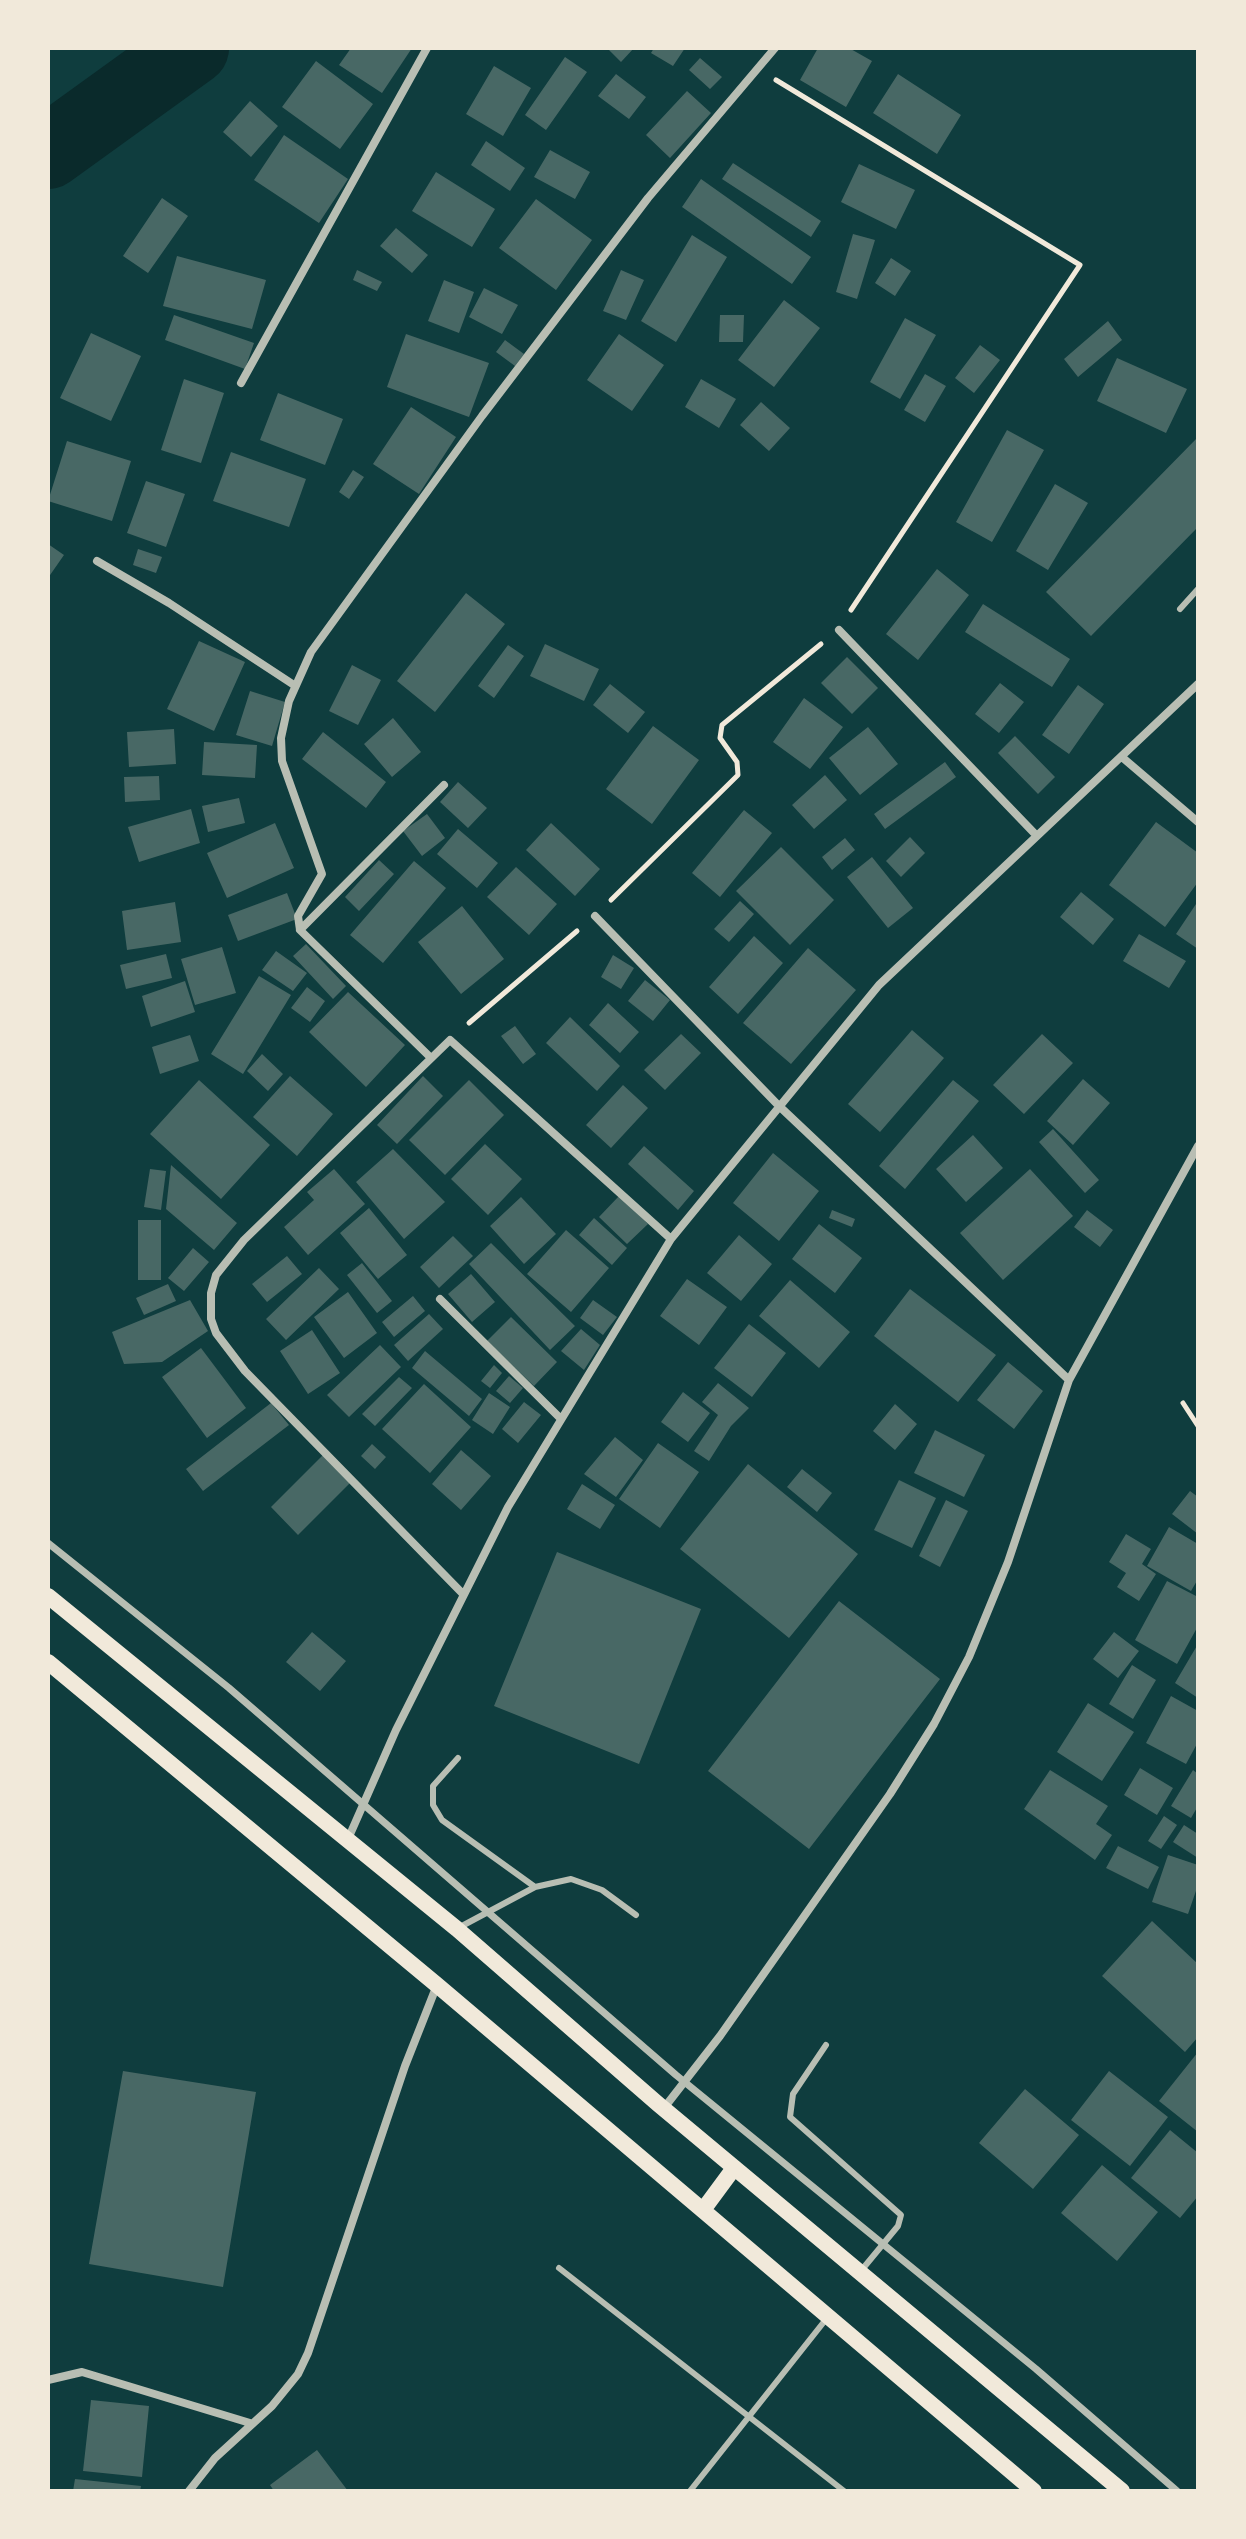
<!DOCTYPE html>
<style>
body{margin:0}
#map{position:relative;width:1246px;height:2539px;overflow:hidden;background:#0f3d3e;font-family:Raleway,sans-serif}
canvas{display:block}
.frame{position:absolute;inset:0;border:50px solid #f1e9da;pointer-events:none}
</style>
<div id="map">
<canvas width="1246" height="2539"></canvas>
<div class="frame"></div>
</div>
<script>
const g = document.querySelector('canvas').getContext('2d');
g.lineJoin = 'round';
function shape(rows) {
  const path = new Path2D();
  for (const r of rows) {
    path.moveTo(r[0], r[1]);
    for (let i = 2; i < r.length; i += 2) path.lineTo(r[i], r[i + 1]);
  }
  return path;
}
function stroke(path, color, width, dash) {
  g.strokeStyle = color;
  g.lineWidth = width;
  g.lineCap = dash ? 'butt' : 'round';
  g.setLineDash(dash || []);
  g.stroke(path);
}
function fillPath(path, color) {
  g.fillStyle = color;
  g.fill(path, 'evenodd');
}
stroke(shape([
 [48,152,192,48]
]), '#0a2a2b', 74);
fillPath(shape([
 [351,48,412,48,382,93,339,65],
 [607,48,634,48,621,62],
 [654,48,685,48,673,66,651,53],
 [818,48,849,48,872,61,846,107,800,80],
 [565,57,587,72,546,130,525,115],
 [700,58,722,77,710,89,689,70],
 [316,61,373,104,340,149,282,107],
 [494,66,531,88,503,136,466,114],
 [616,74,646,97,629,119,598,96],
 [898,74,961,115,937,154,873,113],
 [687,91,711,113,670,158,646,135],
 [250,101,278,126,251,157,223,132],
 [284,135,348,179,319,223,254,180],
 [486,141,525,168,510,191,471,165],
 [550,150,590,172,575,199,534,177],
 [733,163,821,221,811,237,722,179],
 [859,164,915,190,896,229,841,202],
 [436,172,495,209,472,247,412,211],
 [701,179,811,257,792,284,682,207],
 [162,198,188,216,148,273,123,256],
 [536,199,592,240,556,290,499,248],
 [396,228,428,255,412,273,380,246],
 [853,234,875,240,857,299,836,292],
 [692,235,727,257,676,342,641,321],
 [177,256,266,280,252,329,163,306],
 [891,258,911,271,895,296,875,283],
 [357,270,382,282,377,291,353,280],
 [621,270,644,280,626,320,603,311],
 [444,280,474,292,459,333,428,321],
 [484,288,518,305,502,334,469,317],
 [784,300,820,328,774,387,738,360],
 [174,315,254,343,245,369,165,340],
 [720,315,744,315,743,342,719,342],
 [905,318,936,335,900,399,870,382],
 [1108,321,1122,340,1078,377,1064,359],
 [91,333,141,356,111,421,60,398],
 [406,334,489,363,469,417,387,387],
 [619,334,664,365,632,411,587,380],
 [505,340,524,354,515,366,496,352],
 [980,345,1000,360,974,393,955,378],
 [1117,358,1187,389,1166,433,1097,401],
 [925,374,946,386,925,422,904,410],
 [184,379,224,393,201,463,161,450],
 [701,379,736,399,719,428,685,407],
 [278,393,343,419,325,465,260,440],
 [761,402,790,428,769,451,740,425],
 [411,407,456,437,419,494,373,464],
 [1007,430,1044,450,992,542,956,522],
 [1198,437,1198,527,1091,636,1046,592],
 [67,441,131,461,112,521,48,501],
 [231,452,306,479,289,527,213,501],
 [353,470,364,477,349,499,339,492],
 [146,481,185,494,166,547,127,533],
 [1055,484,1088,503,1048,570,1016,551],
 [48,544,64,555,48,578],
 [138,549,162,557,156,573,133,565],
 [937,569,969,595,918,660,886,634],
 [466,593,505,624,435,712,397,681],
 [983,604,1070,659,1052,687,965,632],
 [199,641,245,662,214,731,167,709],
 [545,644,599,669,584,701,530,676],
 [508,645,524,656,494,698,478,686],
 [847,657,878,688,852,714,821,683],
 [352,665,381,680,358,725,329,711],
 [1000,683,1024,702,999,733,975,714],
 [610,684,645,712,628,733,593,705],
 [1078,685,1104,704,1069,754,1042,735],
 [250,691,285,702,272,746,236,735],
 [804,698,843,727,810,769,773,742],
 [393,718,421,752,392,777,364,744],
 [653,726,699,760,652,824,606,789],
 [868,727,898,764,860,795,829,758],
 [174,729,176,764,129,767,127,732],
 [323,732,386,782,366,808,302,759],
 [1015,736,1055,777,1038,794,998,753],
 [204,742,257,745,255,778,202,775],
 [945,762,956,777,885,829,874,814],
 [825,775,847,800,814,829,792,805],
 [159,776,160,800,125,802,124,777],
 [458,782,487,808,468,828,440,802],
 [239,798,245,823,208,832,202,806],
 [191,809,200,843,139,862,128,827],
 [744,810,772,833,720,897,692,873],
 [427,814,445,838,422,856,403,831],
 [1156,822,1198,853,1198,882,1165,927,1109,885],
 [275,823,294,868,227,898,207,853],
 [551,823,600,869,575,896,526,850],
 [458,829,498,863,477,888,437,854],
 [910,837,925,853,901,877,886,861],
 [845,838,855,850,832,870,822,857],
 [781,847,834,900,790,945,736,891],
 [872,857,913,908,888,928,847,877],
 [379,860,394,874,359,911,345,897],
 [414,861,446,888,383,963,350,935],
 [516,867,557,904,529,935,487,897],
 [1081,892,1114,919,1093,945,1060,917],
 [287,893,297,919,238,941,228,915],
 [740,901,754,914,729,942,714,929],
 [1198,901,1198,949,1176,934],
 [175,902,181,942,127,950,122,911],
 [462,906,504,959,461,994,418,942],
 [1139,934,1186,961,1169,988,1123,961],
 [754,936,783,963,738,1014,709,987],
 [306,944,346,986,333,999,293,956],
 [222,947,236,993,195,1005,181,959],
 [808,948,856,990,791,1064,743,1023],
 [276,951,307,973,293,991,262,970],
 [166,954,172,978,126,989,120,965],
 [613,955,634,968,621,989,601,977],
 [259,976,291,995,243,1074,211,1054],
 [645,980,670,1000,653,1021,628,1001],
 [185,981,195,1012,151,1027,142,996],
 [307,987,325,1001,310,1022,291,1008],
 [348,992,405,1045,366,1087,309,1032],
 [608,1003,639,1032,620,1053,589,1025],
 [570,1017,620,1066,597,1091,546,1043],
 [515,1026,536,1054,523,1064,501,1036],
 [912,1030,944,1058,880,1132,848,1104],
 [681,1034,701,1053,665,1090,644,1070],
 [1042,1034,1073,1063,1024,1114,993,1085],
 [190,1035,199,1061,160,1074,152,1047],
 [262,1054,283,1074,268,1091,247,1071],
 [290,1076,333,1114,297,1156,253,1117],
 [423,1076,443,1096,397,1144,377,1125],
 [1083,1079,1110,1103,1073,1145,1047,1121],
 [199,1080,270,1145,221,1199,150,1134],
 [469,1080,504,1115,445,1175,409,1140],
 [953,1080,979,1101,905,1189,879,1166],
 [623,1085,648,1108,611,1148,586,1125],
 [1053,1129,1099,1180,1085,1193,1039,1142],
 [973,1135,1003,1168,966,1202,936,1169],
 [485,1144,522,1179,488,1215,451,1179],
 [644,1146,694,1191,678,1210,628,1164],
 [393,1149,445,1202,404,1239,356,1182],
 [773,1153,819,1191,779,1241,733,1203],
 [171,1165,237,1223,214,1250,166,1209],
 [150,1169,166,1171,161,1210,144,1207],
 [334,1169,365,1204,308,1255,284,1227,314,1200,307,1192],
 [1030,1169,1073,1216,1003,1280,960,1233],
 [619,1196,648,1224,627,1244,599,1217],
 [521,1197,556,1234,524,1264,490,1226],
 [369,1208,407,1255,378,1279,340,1233],
 [832,1210,855,1219,852,1227,829,1218],
 [1087,1210,1113,1230,1100,1247,1074,1227],
 [594,1218,627,1248,612,1265,579,1235],
 [138,1220,161,1220,161,1280,138,1280],
 [819,1224,862,1258,835,1293,792,1259],
 [566,1230,609,1268,571,1312,527,1274],
 [739,1235,772,1264,741,1301,707,1273],
 [453,1236,473,1256,439,1288,420,1267],
 [491,1243,575,1326,550,1350,469,1264],
 [193,1248,209,1262,184,1291,168,1278],
 [287,1256,302,1274,267,1302,252,1284],
 [362,1263,392,1301,377,1313,347,1275],
 [319,1268,339,1289,286,1340,266,1319],
 [471,1274,495,1302,472,1322,448,1294],
 [687,1279,727,1307,699,1345,660,1316],
 [790,1280,850,1332,819,1368,759,1316],
 [168,1284,176,1301,144,1315,136,1298],
 [910,1289,996,1355,958,1402,874,1336],
 [348,1292,377,1333,344,1358,314,1317],
 [413,1296,425,1311,394,1337,382,1322],
 [190,1300,208,1331,162,1362,124,1364,112,1332],
 [593,1300,617,1317,603,1335,580,1318],
 [429,1314,443,1329,408,1361,394,1345],
 [511,1317,557,1362,534,1386,487,1341],
 [749,1324,786,1353,752,1397,714,1368],
 [581,1329,600,1345,584,1370,561,1351],
 [312,1330,340,1373,308,1394,280,1351],
 [380,1345,401,1367,349,1417,327,1395],
 [201,1348,246,1408,207,1438,162,1377],
 [425,1351,482,1399,469,1416,412,1368],
 [1008,1362,1043,1391,1014,1429,977,1400],
 [494,1365,502,1373,490,1388,481,1381],
 [509,1376,523,1388,510,1403,496,1391],
 [399,1377,412,1388,375,1426,362,1414],
 [718,1383,749,1408,731,1426,709,1461,694,1451,718,1415,702,1402],
 [424,1384,471,1427,430,1473,382,1429],
 [683,1392,710,1413,688,1442,661,1422],
 [489,1393,510,1407,493,1434,472,1420],
 [524,1402,541,1415,518,1443,502,1429],
 [271,1403,289,1425,203,1491,186,1469],
 [895,1404,917,1424,895,1450,873,1431],
 [935,1430,985,1455,964,1497,914,1473],
 [615,1437,643,1460,616,1497,584,1474],
 [658,1443,699,1472,660,1528,619,1499],
 [372,1444,386,1457,375,1469,361,1456],
 [461,1450,491,1476,461,1510,432,1484],
 [324,1454,351,1482,298,1535,271,1507],
 [748,1464,858,1554,789,1638,680,1549],
 [802,1469,832,1493,817,1512,787,1487],
 [899,1480,936,1498,912,1548,874,1530],
 [582,1484,615,1505,600,1529,567,1509],
 [1190,1491,1198,1497,1198,1534,1172,1514],
 [946,1500,968,1511,940,1567,919,1556],
 [1169,1527,1198,1544,1198,1579,1191,1591,1147,1566],
 [1126,1534,1151,1549,1142,1564,1156,1574,1139,1601,1117,1587,1126,1573,1109,1562],
 [557,1552,701,1609,639,1764,494,1706],
 [1167,1581,1198,1597,1198,1626,1177,1664,1135,1640],
 [839,1601,940,1679,809,1849,708,1771],
 [312,1632,346,1661,320,1691,286,1662],
 [1114,1632,1139,1651,1118,1678,1093,1659],
 [1198,1644,1198,1698,1175,1683],
 [1132,1665,1156,1680,1133,1719,1109,1704],
 [1171,1696,1198,1711,1198,1742,1186,1764,1146,1743],
 [1088,1703,1134,1732,1102,1781,1057,1752],
 [1140,1768,1173,1788,1157,1815,1124,1795],
 [1050,1770,1108,1806,1096,1824,1112,1835,1095,1860,1024,1809],
 [1193,1770,1198,1774,1198,1806,1191,1818,1171,1806],
 [1164,1816,1177,1825,1161,1849,1148,1841],
 [1184,1825,1198,1834,1198,1858,1173,1842],
 [1118,1846,1159,1867,1148,1889,1106,1868],
 [1168,1855,1198,1865,1198,1885,1188,1914,1152,1902],
 [1152,1921,1198,1964,1198,2037,1185,2052,1102,1976],
 [1198,2052,1198,2132,1159,2101],
 [123,2071,256,2092,223,2287,89,2264],
 [1109,2071,1168,2117,1130,2166,1071,2120],
 [1025,2089,1079,2135,1033,2189,979,2143],
 [1170,2130,1198,2153,1198,2196,1180,2218,1131,2178],
 [1102,2165,1158,2212,1117,2261,1061,2213],
 [91,2400,149,2406,142,2477,83,2471],
 [317,2450,348,2491,274,2491,270,2485],
 [75,2479,141,2486,140,2491,73,2491]
]), '#486865');
stroke(shape([
 [776,80,1080,265,851,610],
 [611,900,738,775,737,762,720,738,722,725,821,644],
 [469,1023,577,931],
 [1183,1403,1198,1426]
]), '#f1e9da', 5);
stroke(shape([
 [1180,609,1198,589],
 [458,1758,433,1786,433,1805,442,1820,535,1887],
 [460,1927,535,1887,571,1879,602,1890,636,1915],
 [826,2045,793,2094,790,2117,901,2215,898,2226,860,2272],
 [559,2268,844,2491],
 [690,2491,827,2318]
]), '#b8beb3', 6);
stroke(shape([
 [48,1543,229,1688,676,2075,1036,2369,1177,2491]
]), '#b8beb3', 7);
stroke(shape([
 [241,383,427,48],
 [97,561,169,603,294,685],
 [839,630,1036,835],
 [1123,758,1198,822],
 [595,916,778,1105,1069,1380],
 [300,930,444,785],
 [429,1056,300,930,298,916,322,874,282,761,281,738,289,701,311,652,482,416,648,198,775,48],
 [440,1299,560,1418],
 [463,1594,245,1371,216,1333,211,1319,211,1293,216,1275,244,1240,450,1040,671,1239],
 [348,1839,396,1730,508,1507,671,1239,879,985,1198,684],
 [664,2108,720,2036,890,1794,934,1724,969,1657,1008,1562,1069,1380,1198,1146],
 [48,2380,82,2372,250,2423],
 [189,2491,215,2458,272,2406,298,2374,308,2353,405,2066,437,1985]
]), '#b8beb3', 8);
stroke(shape([
 [48,1596,457,1929,658,2104,1122,2491],
 [48,1662,437,1985,1034,2491],
 [703,2210,734,2168]
]), '#f1e9da', 16);
</script>
